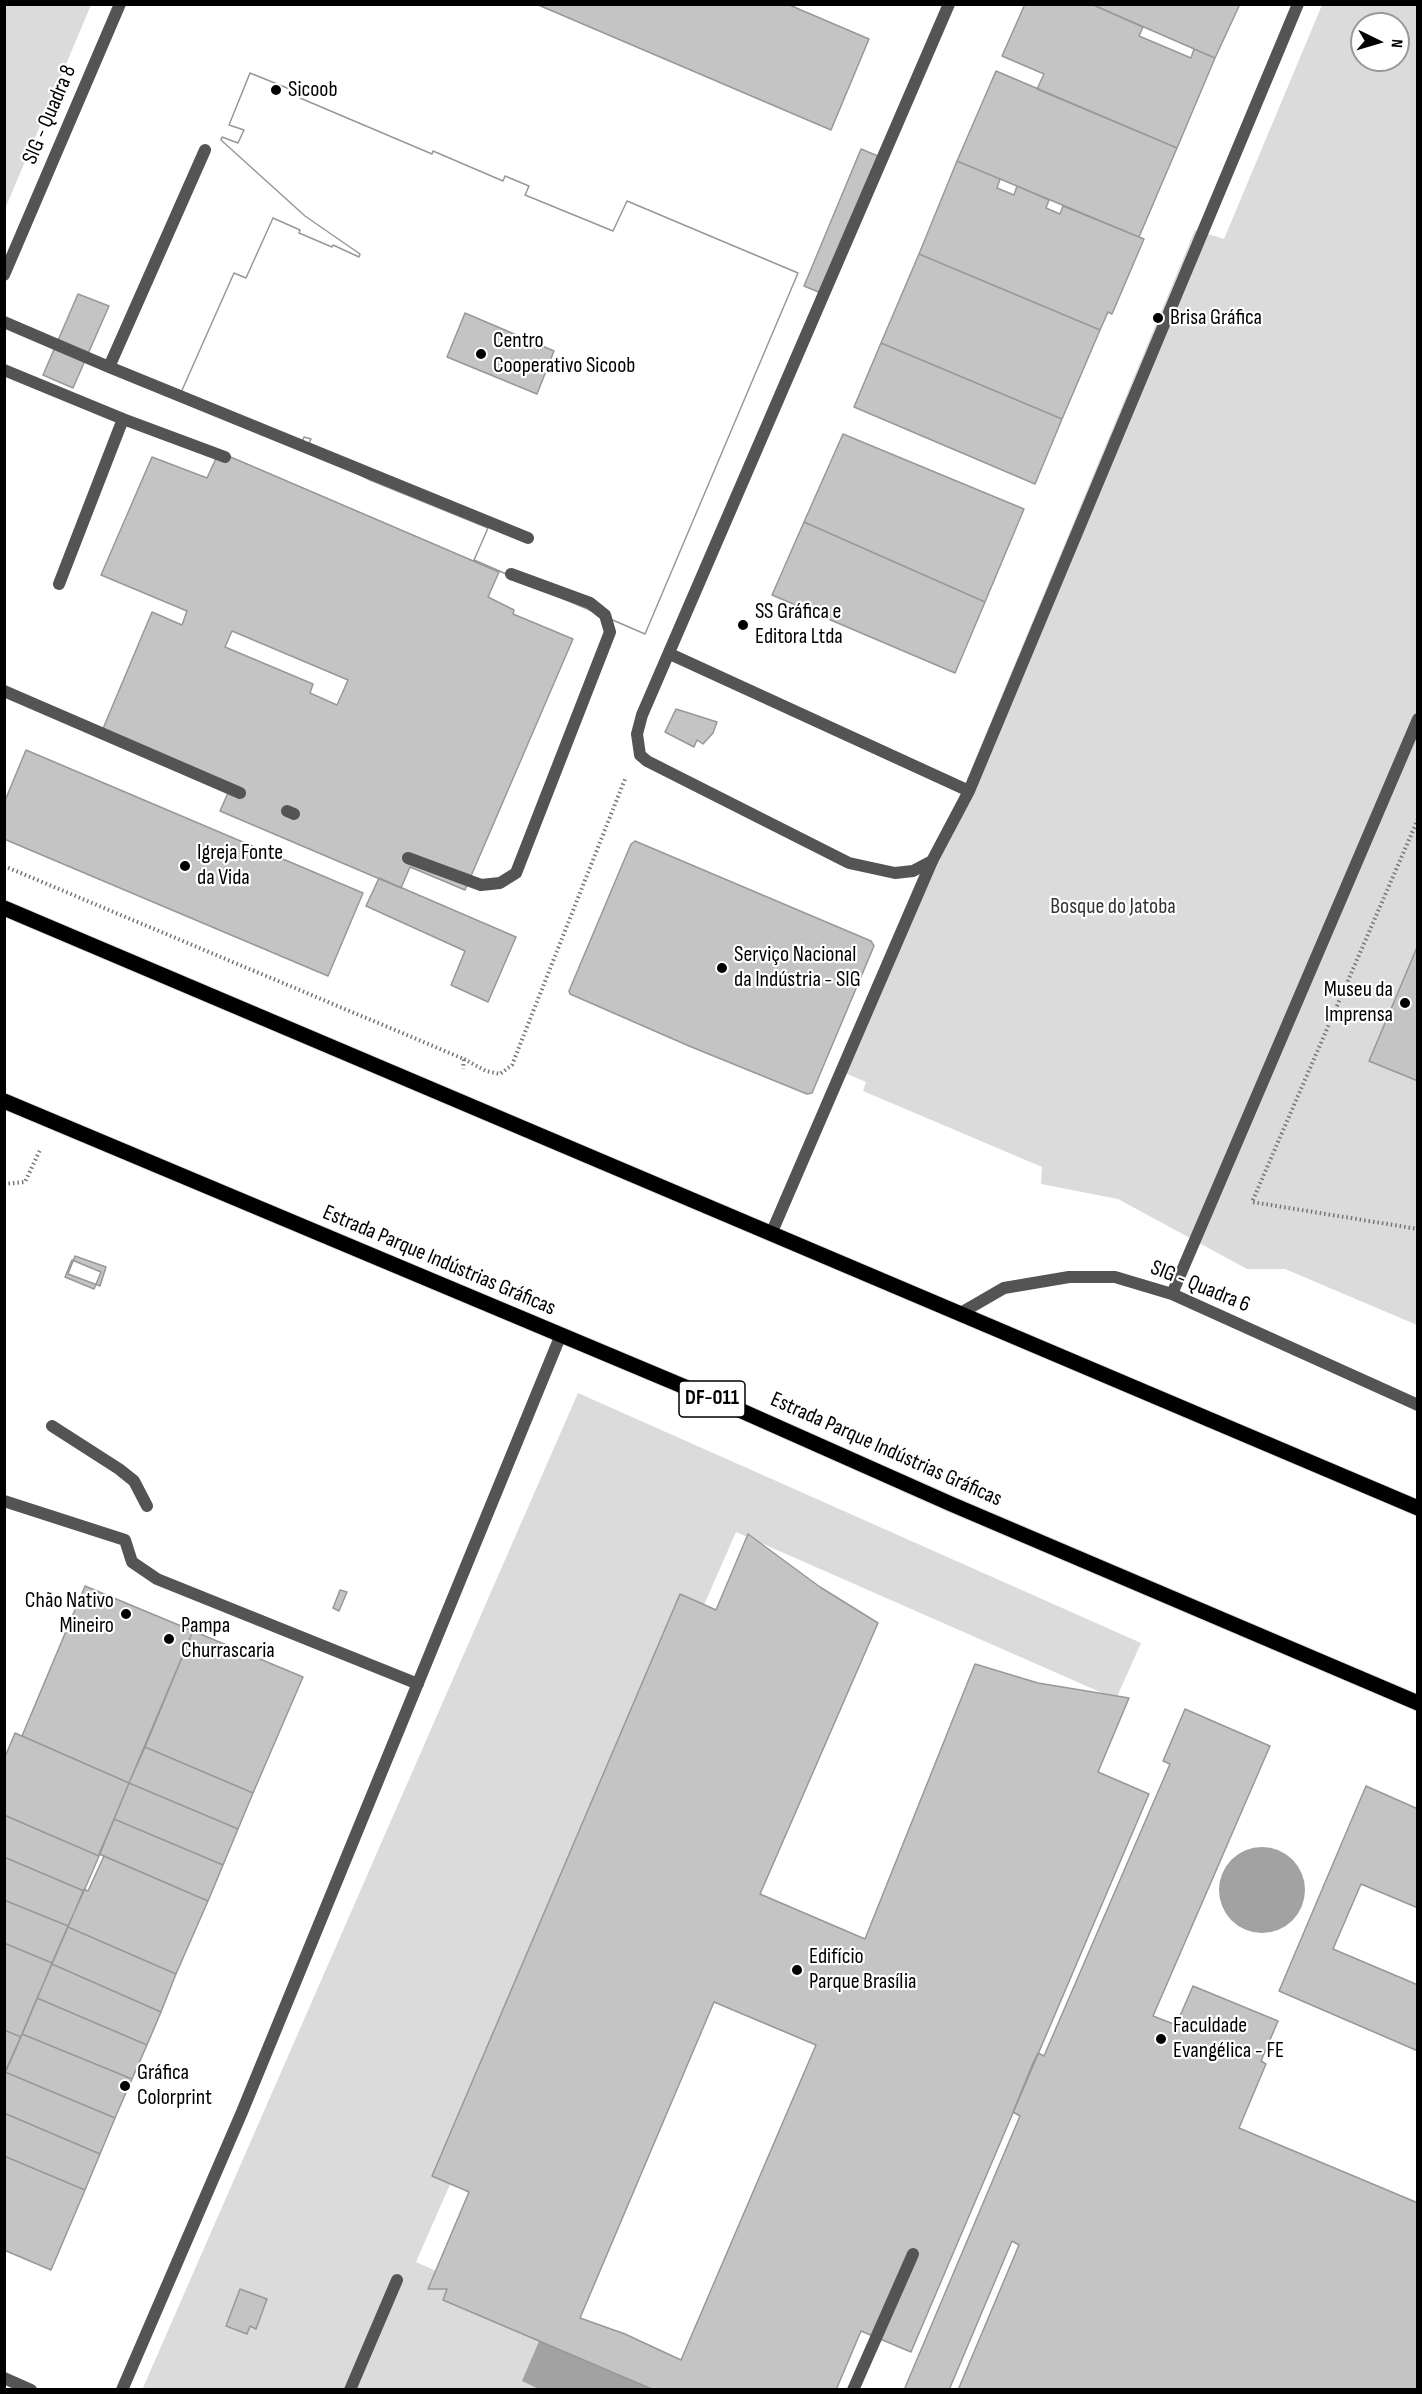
<!DOCTYPE html>
<meta charset="utf-8">
<style>
body{margin:0}
#map{position:relative;width:1422px;height:2394px;overflow:hidden;background:#fff;font-family:"Sofia Sans Condensed",sans-serif}
canvas{display:block}
.frame{position:absolute;inset:0;border:6px solid #000;pointer-events:none}
.north{position:absolute;left:1350px;top:12px;width:60px;height:60px;box-sizing:border-box;background:#fff;border:2px solid #999;border-radius:50%;rotate:95deg;font-size:16px;font-weight:700;line-height:24px;text-align:center;color:#000}
.north::after{content:'';display:block;margin:auto;width:21px;height:27px;background:#000;clip-path:polygon(50% 0,100% 100%,50% 72%,0 100%)}
</style>
<div id="map">
<canvas width="1422" height="2394"></canvas>
<div class="frame"></div>
<div class="north">N</div>
</div>
<script>
const g = document.querySelector('canvas').getContext('2d');
g.lineJoin = 'round';
function fillPath(path, color) {
  g.fillStyle = color;
  g.fill(path, 'evenodd');
}
function shape(rows) {
  const path = new Path2D();
  for (const r of rows) {
    if (r.length === 3) {
      path.moveTo(r[0] + r[2], r[1]);
      path.arc(r[0], r[1], r[2], 0, 2 * Math.PI);
      continue;
    }
    path.moveTo(r[0], r[1]);
    for (let i = 2; i < r.length; i += 2) path.lineTo(r[i], r[i + 1]);
  }
  return path;
}
function stroke(path, color, width, dash) {
  g.strokeStyle = color;
  g.lineWidth = width;
  g.lineCap = dash ? 'butt' : 'round';
  g.setLineDash(dash || []);
  g.stroke(path);
}
function write(font, color, halo, rows, align = 'center') {
  g.font = font + ' "Sofia Sans Condensed",sans-serif';
  g.lineWidth = 4.5;
  g.setLineDash([]);
  g.textBaseline = 'middle';
  g.strokeStyle = halo;
  g.fillStyle = color;
  for (const [text, x, y, turn = 0] of rows) {
    g.save();
    g.translate(x, y);
    g.rotate((+turn || 0) * Math.PI / 180);
    g.textAlign = isNaN(turn) ? turn : align;
    if (halo) g.strokeText(text, 0, 0);
    g.fillText(text, 0, 0);
    g.restore();
  }
}
fillPath(shape([
 [5,4,91,5,5,209,4,5],
 [1322,5,1417,5,1417,1325,1285,1269,1247,1269,1118,1199,1041,1184,1042,1167,863,1091,866,1082,845,1073,1195,230,1224,239],
 [1362,24,1398,24,1398,60,1362,60],
 [578,1393,1141,1643,1116,1699,736,1532,416,2262,703,2389,142,2390]
]), '#dbdbdb');
fillPath(shape([
 [1262,1890,43],
 [546,2325,693,2389,541,2390,522,2381]
]), '#a2a2a2');
const building = shape([
 [536,4,787,4,869,39,831,130,536,4],
 [1025,4,1091,4,1143,27,1139,36,1191,58,1194,49,1215,58,1177,148,1037,89,1044,74,1002,56,1025,4],
 [1091,4,1240,4,1215,58,1091,4],
 [996,71,1177,148,1139,237,957,161,996,71],
 [250,73,302,94,300,98,432,154,433,151,503,181,505,176,529,186,525,195,613,231,627,201,798,273,645,634,474,560,488,528,370,480,307,448,311,439,304,437,300,448,179,397,234,273,246,278,273,218,300,230,299,233,332,247,333,245,359,257,360,254,305,216,221,140,222,137,238,143,244,130,229,125,250,73],
 [465,313,554,351,537,394,447,357,465,313],
 [250,73,302,94,300,98,432,154,433,151,503,181,505,176,529,186,525,195,613,231,627,201,798,273,645,634,474,560,488,528,370,480,307,448,311,439,304,437,300,448,179,397,234,273,246,278,273,218,300,230,299,233,332,247,333,245,359,257,360,254,305,216,221,140,222,137,238,143,244,130,229,125,250,73],
 [861,149,878,156,821,293,804,286,861,149],
 [957,161,1000,179,997,188,1014,195,1017,186,1049,200,1046,208,1060,214,1063,206,1144,239,1112,314,1108,312,1100,330,919,254,957,161],
 [919,254,1100,330,1062,419,881,343,919,254],
 [78,294,109,306,73,388,43,375,78,294],
 [881,343,1062,419,1035,484,854,407,881,343],
 [843,434,1024,509,985,602,804,522,843,434],
 [219,452,499,572,488,597,514,610,513,614,573,639,465,890,410,867,401,888,220,811,231,786,102,731,152,612,182,625,187,611,101,575,152,457,207,478,219,452],
 [232,631,348,680,337,705,310,693,313,684,225,647,232,631],
 [804,522,985,602,955,673,772,595,804,522],
 [676,709,717,722,713,733,703,744,697,740,694,747,665,732,676,709],
 [26,750,363,893,328,976,4,839,4,803,26,750],
 [635,841,871,941,874,946,812,1093,807,1094,689,1046,570,994,569,991,631,844,635,841],
 [379,878,516,937,488,1002,451,985,465,951,366,906,379,878],
 [1418,945,1418,1081,1369,1061,1418,945],
 [75,1256,106,1267,100,1286,68,1274,75,1256],
 [72,1260,101,1272,94,1289,65,1277,72,1260],
 [748,1534,820,1587,878,1623,760,1894,865,1939,975,1664,1038,1683,1129,1698,1098,1772,1149,1794,911,2352,861,2331,836,2390,654,2390,443,2300,447,2289,428,2289,469,2192,432,2176,680,1594,716,1610,748,1534],
 [714,2002,816,2045,681,2360,625,2334,580,2318,714,2002],
 [85,1586,193,1631,129,1783,22,1736,85,1586],
 [340,1590,347,1592,339,1611,333,1608,340,1590],
 [193,1631,303,1677,253,1793,145,1747,193,1631],
 [1185,1709,1270,1746,1153,2016,1176,2025,1193,1986,1278,2021,1261,2061,1266,2064,1239,2128,1418,2203,1418,2390,958,2390,1019,2245,1012,2241,949,2390,904,2390,1020,2116,1013,2112,1033,2063,1038,2053,1044,2056,1170,1764,1163,1761,1185,1709],
 [15,1733,129,1783,99,1856,4,1815,4,1759,15,1733],
 [145,1747,253,1793,238,1829,129,1783,145,1747],
 [129,1783,238,1829,223,1865,114,1819,129,1783],
 [1366,1786,1418,1809,1418,1908,1361,1884,1333,1949,1418,1985,1418,2051,1279,1991,1366,1786],
 [4,1815,99,1856,84,1891,4,1857,4,1815],
 [114,1819,223,1865,208,1901,99,1854,114,1819],
 [104,1856,208,1901,176,1974,68,1927,84,1889,88,1891,104,1856],
 [4,1857,84,1891,68,1926,4,1900,4,1857],
 [4,1900,68,1926,52,1963,4,1943,4,1900],
 [68,1927,176,1974,161,2012,52,1964,68,1927],
 [4,1943,52,1963,21,2037,4,2030,4,1943],
 [52,1964,161,2012,147,2045,37,1998,52,1964],
 [37,1998,147,2045,132,2079,22,2034,37,1998],
 [4,2030,21,2037,6,2071,4,2071,4,2030],
 [22,2034,132,2079,115,2118,5,2072,22,2034],
 [5,2072,115,2118,100,2154,4,2113,5,2072],
 [4,2113,100,2154,85,2190,4,2156,4,2113],
 [4,2156,85,2190,51,2270,4,2250,4,2156],
 [240,2289,267,2299,256,2329,250,2326,247,2334,226,2326,240,2289]
]);
fillPath(building, '#c4c4c4');
stroke(building, '#989898', 1.5);
const primary = shape([
 [4,908,1418,1508],
 [4,1101,735,1408,951,1504,1418,1703]
]);
stroke(primary, '#dbdbdb', 17);
stroke(shape([
 [1418,819,1252,1202,1418,1229],
 [4,866,464,1059,463,1069],
 [464,1059,486,1071,500,1074,512,1065,625,779],
 [4,1184,25,1182,40,1150]
]), '#767676', 4, [1.5, 3]);
stroke(shape([
 [949,4,642,715,637,734,640,755,647,761,849,863,895,873,913,871,932,861,969,791,1298,4],
 [4,322,109,367,528,538],
 [109,367,205,150],
 [4,370,123,419,59,584],
 [123,419,225,457],
 [670,654,969,791],
 [4,691,240,793],
 [287,811,294,814],
 [408,858,481,885,500,883,516,873,610,632,605,615,590,603,511,574],
 [1172,1294,1418,719],
 [959,1314,1004,1288,1069,1277,1115,1277,1172,1294,1418,1405],
 [52,1426,119,1469,134,1481,147,1506],
 [4,1501,125,1540,132,1562,157,1579,418,1684],
 [122,2390,242,2112,560,1337],
 [350,2390,397,2280],
 [853,2390,913,2254]
]), '#545454', 12);
stroke(shape([
 [4,275,120,4],
 [771,1234,932,861],
 [4,2378,31,2390]
]), '#545454', 12);
stroke(primary, '#000', 15);
for (const [x, y, r, color] of [
 [276,90,6,"#000"],
 [1158,318,6,"#000"],
 [481,354,6,"#000"],
 [743,625,6,"#000"],
 [185,866,6,"#000"],
 [722,968,6,"#000"],
 [1405,1003,6,"#000"],
 [126,1614,6,"#000"],
 [169,1639,6,"#000"],
 [797,1970,6,"#000"],
 [1161,2039,6,"#000"],
 [125,2086,6,"#000"]
]) {
  const dot = new Path2D();
  dot.arc(x, y, r, 0, 2 * Math.PI);
  g.fillStyle = color;
  g.fill(dot);
  stroke(dot, '#fff', 2);
}
for (const [x, y, w] of [
 [712,1399,66]
]) {
  const box = new Path2D();
  box.roundRect(x - w / 2, y - 18, w, 36, 4.5);
  g.fillStyle = '#fff';
  g.fill(box);
  stroke(box, '#000', 1.5);
}
write('bold 21px', '#000', null, [
 ["DF-011",712,1399]
]);
write('22px', '#000', '#fff', [
 ["Sicoob",288,90],
 ["Brisa Gráfica",1170,318],
 ["Centro",493,341],
 ["Cooperativo Sicoob",493,366],
 ["SS Gráfica e",755,612],
 ["Editora Ltda",755,637],
 ["Igreja Fonte",197,853],
 ["da Vida",197,878],
 ["Serviço Nacional",734,955],
 ["da Indústria - SIG",734,980],
 ["Museu da",1393,990,"right"],
 ["Imprensa",1393,1015,"right"],
 ["Chão Nativo",114,1601,"right"],
 ["Mineiro",114,1626,"right"],
 ["Pampa",181,1626],
 ["Churrascaria",181,1651],
 ["Edifício",809,1957],
 ["Parque Brasília",809,1982],
 ["Faculdade",1173,2026],
 ["Evangélica - FE",1173,2051],
 ["Gráfica",137,2073],
 ["Colorprint",137,2098]
], 'left');
write('22px', '#000', '#fff', [
 ["SIG - Quadra 8",50,115,-67],
 ["Estrada Parque Indústrias Gráficas",439,1261,23],
 ["SIG - Quadra 6",1200,1287,22],
 ["Estrada Parque Indústrias Gráficas",886,1450,24]
]);
write('22px', '#323232', '#fff', [
 ["Bosque do Jatoba",1113,907]
]);
</script>
